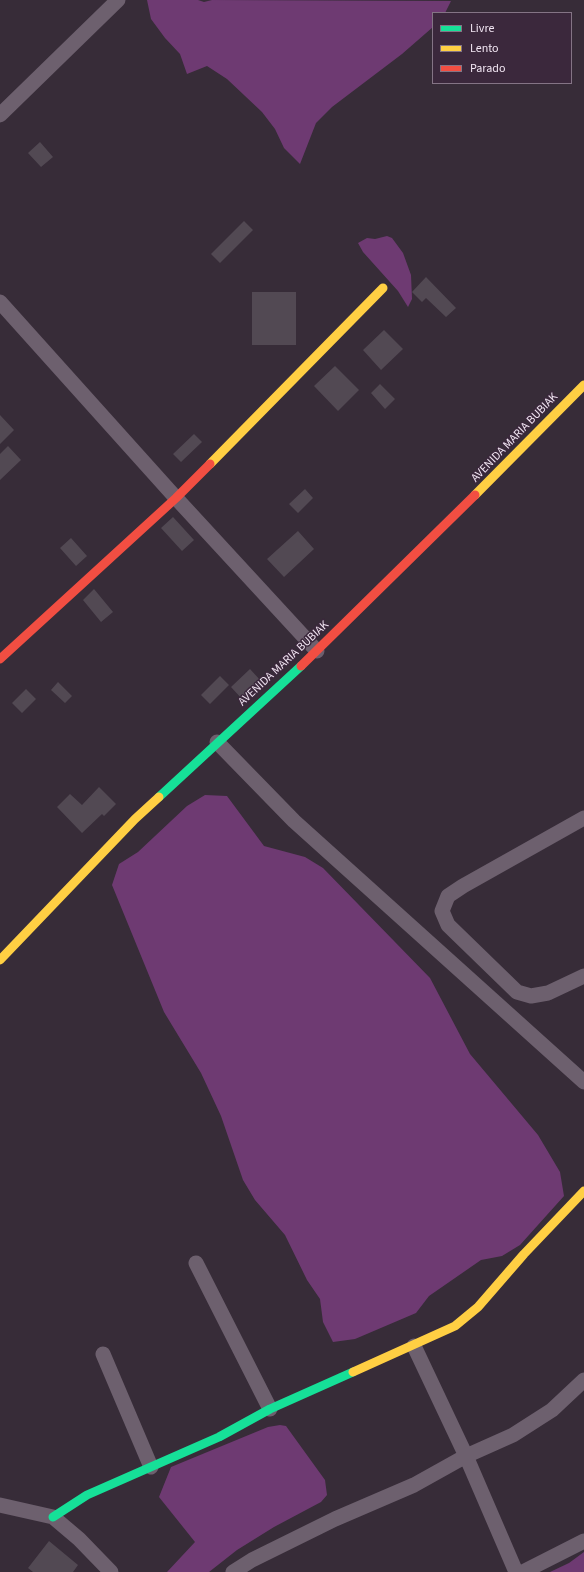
<!DOCTYPE html>
<style>
body{margin:0}
#map{position:relative;width:584px;height:1572px;overflow:hidden;background:#372c38;font-family:"Source Sans 3",sans-serif}
canvas{display:block}
.legend{position:absolute;left:432px;top:12px;width:140px;height:72px;box-sizing:border-box;background:#3b283c;border:1px solid #847485;margin:0;padding:5px 7px;list-style:none;font-size:12px;color:#f2e6f3}
.legend li{display:flex;align-items:center;gap:8px;height:20px}
.legend b{width:20px;border:1px solid #847485}
</style>
<div id="map">
<canvas width="584" height="1572"></canvas>
<ul class="legend">
<li><b style="height:5px;background:#16e098"></b>Livre</li>
<li><b style="height:5px;background:#ffcf43"></b>Lento</li>
<li><b style="height:5px;background:#f24e42"></b>Parado</li>
</ul>
</div>
<script>
const g = document.querySelector('canvas').getContext('2d');
g.lineJoin = 'round';
function fillPath(path, color) {
  g.fillStyle = color;
  g.fill(path, 'evenodd');
}
function shape(rows) {
  const path = new Path2D();
  for (const r of rows) {
    path.moveTo(r[0], r[1]);
    for (let i = 2; i < r.length; i += 2) path.lineTo(r[i], r[i + 1]);
  }
  return path;
}
function stroke(path, color, width, dash) {
  g.strokeStyle = color;
  g.lineWidth = width;
  g.lineCap = dash ? 'butt' : 'round';
  g.setLineDash(dash || []);
  g.stroke(path);
}
function write(font, color, halo, rows, align = 'center') {
  g.font = font + ' "Source Sans 3",sans-serif';
  g.lineWidth = 3;
  g.setLineDash([]);
  g.textBaseline = 'middle';
  g.strokeStyle = halo;
  g.fillStyle = color;
  for (const [text, x, y, turn = 0] of rows) {
    g.save();
    g.translate(x, y);
    g.rotate((+turn || 0) * Math.PI / 180);
    g.textAlign = isNaN(turn) ? turn : align;
    if (halo) g.strokeText(text, 0, 0);
    g.fillText(text, 0, 0);
    g.restore();
  }
}
fillPath(shape([
 [147,0,198,0,204,2,212,0,451,1,445,13,433,13,433,27,402,54,332,107,316,123,300,164,284,148,275,129,262,112,227,79,207,66,187,74,180,54,165,38,151,19],
 [387,236,392,238,403,253,411,275,412,299,408,307,398,291,363,252,358,243,367,238,375,239],
 [205,795,227,796,264,846,305,857,323,868,430,978,470,1054,538,1135,560,1172,564,1196,520,1245,502,1256,481,1260,429,1296,416,1313,355,1339,333,1342,323,1322,320,1299,307,1280,285,1235,255,1200,243,1180,221,1116,201,1073,164,1012,112,885,119,864,138,852,187,806],
 [280,1425,286,1426,325,1480,327,1495,321,1502,274,1527,237,1550,209,1572,167,1572,195,1542,159,1497,171,1467,268,1427],
 [584,1552,584,1572,550,1572,569,1563]
]), '#6e3a72');
fillPath(shape([
 [40,142,53,157,41,167,28,153],
 [244,221,253,230,220,263,211,254],
 [426,277,456,308,446,317,426,298,422,302,412,292],
 [252,292,296,292,296,345,252,345],
 [384,330,403,349,381,370,363,350],
 [335,366,359,390,338,411,314,386],
 [380,384,395,399,385,409,371,393],
 [0,415,14,430,0,444],
 [194,434,202,442,181,462,173,454],
 [8,446,21,460,0,480,0,454],
 [305,489,313,498,298,513,289,504],
 [173,517,194,540,182,551,161,528],
 [298,531,314,549,284,577,267,559],
 [71,538,87,556,76,566,60,548],
 [94,589,113,612,101,622,83,600],
 [250,669,261,681,242,699,231,687],
 [220,676,229,685,210,704,201,695],
 [58,682,72,696,65,703,51,690],
 [26,689,36,699,22,713,12,703],
 [99,787,116,804,104,816,102,814,82,833,57,807,70,794,82,805],
 [49,1541,78,1565,73,1572,33,1572,28,1568]
]), '#524953');
stroke(shape([
 [0,115,118,0],
 [0,302,176,498,317,651],
 [217,742,294,821,584,1082],
 [584,818,463,886,448,896,442,911,448,925,517,992,531,996,548,993,584,976],
 [196,1263,270,1409],
 [414,1346,466,1456,516,1572],
 [103,1354,151,1467],
 [0,1505,53,1517,79,1539,111,1572],
 [233,1572,252,1560,335,1519,414,1485,466,1456,513,1435,552,1410,584,1380],
 [523,1572,584,1541]
]), '#6d606e', 15);
stroke(shape([
 [159,797,301,666],
 [53,1517,87,1495,219,1437,270,1409,353,1372]
]), '#16e098', 9);
stroke(shape([
 [210,464,383,288],
 [475,495,584,385],
 [0,960,135,819,159,797],
 [353,1372,455,1326,478,1307,524,1254,584,1191]
]), '#ffcf43', 9);
stroke(shape([
 [0,659,176,498,210,464],
 [301,666,475,495]
]), '#f24e42', 9);
write('12px', '#f2e6f3', '#3b283c', [
 ["AVENIDA MARIA BUBIAK",515,438,-46],
 ["AVENIDA MARIA BUBIAK",284,664,-43]
]);
</script>
